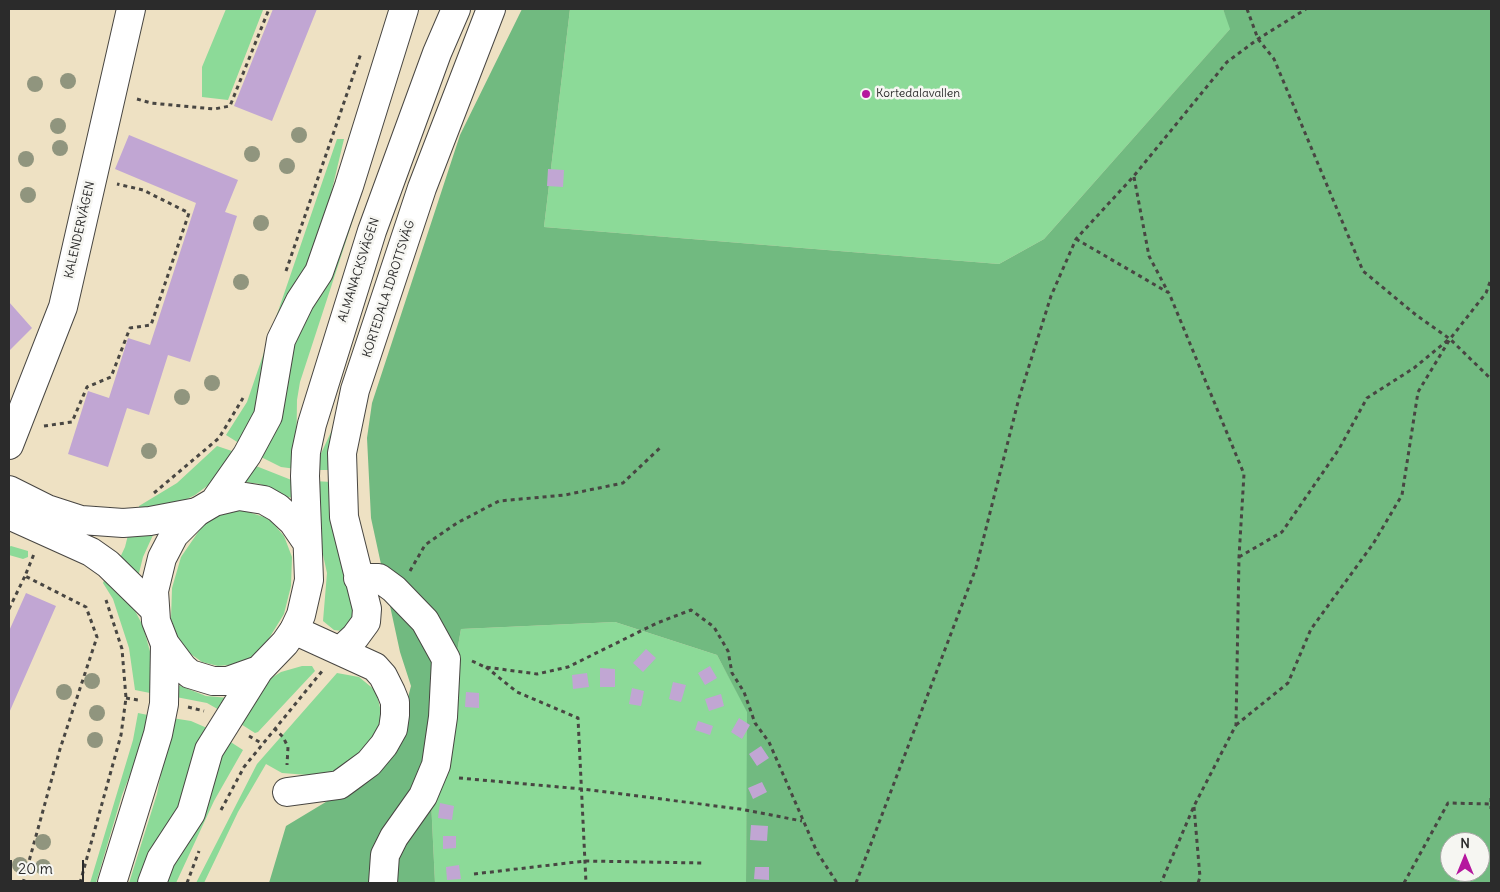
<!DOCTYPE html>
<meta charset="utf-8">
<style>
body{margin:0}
#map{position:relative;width:1500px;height:892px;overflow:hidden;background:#eee1c3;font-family:Delius,sans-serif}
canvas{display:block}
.frame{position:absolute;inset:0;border:10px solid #2b2b2b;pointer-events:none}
.north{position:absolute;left:1440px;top:832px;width:50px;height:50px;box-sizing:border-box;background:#f6f6f2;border:1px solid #a5a5a2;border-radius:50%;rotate:0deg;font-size:14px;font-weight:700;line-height:20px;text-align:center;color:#2b2b2b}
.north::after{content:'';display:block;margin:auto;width:18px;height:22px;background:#b5179e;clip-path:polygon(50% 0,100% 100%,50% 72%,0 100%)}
.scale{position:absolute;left:10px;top:860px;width:74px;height:22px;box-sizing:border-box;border:2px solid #2b2b2b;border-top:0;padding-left:6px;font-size:15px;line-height:18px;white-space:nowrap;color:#2b2b2b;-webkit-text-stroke:4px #f6f6f2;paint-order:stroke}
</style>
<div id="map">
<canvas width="1500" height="892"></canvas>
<div class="frame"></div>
<div class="north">N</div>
<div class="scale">20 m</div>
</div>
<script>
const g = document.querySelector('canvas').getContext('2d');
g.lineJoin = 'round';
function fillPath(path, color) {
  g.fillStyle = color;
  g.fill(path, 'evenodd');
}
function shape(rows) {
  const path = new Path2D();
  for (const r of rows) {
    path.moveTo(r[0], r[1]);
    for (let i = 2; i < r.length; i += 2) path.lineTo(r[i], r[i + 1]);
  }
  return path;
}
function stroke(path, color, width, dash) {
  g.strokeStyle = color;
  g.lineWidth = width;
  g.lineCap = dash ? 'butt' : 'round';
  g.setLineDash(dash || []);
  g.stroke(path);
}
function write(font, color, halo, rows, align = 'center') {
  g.font = font + ' Delius,sans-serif';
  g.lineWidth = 5;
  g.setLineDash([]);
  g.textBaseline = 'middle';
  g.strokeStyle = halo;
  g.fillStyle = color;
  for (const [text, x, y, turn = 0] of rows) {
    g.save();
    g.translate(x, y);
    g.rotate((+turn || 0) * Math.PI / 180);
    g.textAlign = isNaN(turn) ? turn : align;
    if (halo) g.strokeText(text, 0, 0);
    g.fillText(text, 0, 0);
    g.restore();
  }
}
fillPath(shape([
 [226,9,263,10,228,100,202,97,202,67],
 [570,9,1223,9,1231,28,1044,239,999,264,544,227],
 [337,139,344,139,317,253,263,402,242,445,226,435,247,402],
 [362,192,300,382,297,400,296,469,281,467,257,455,298,327,311,311],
 [334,429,331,470,316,470,317,462,332,430],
 [217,446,232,451,237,456,211,483,195,495,173,506,139,514,139,506,177,483],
 [251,464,294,481,295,498,287,497,260,484,245,482,241,479],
 [313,481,332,482,335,537,354,615,342,631,334,630,323,621,327,573,318,532],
 [234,511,245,511,264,517,271,521,284,536,292,557,291,586,284,614,263,648,255,656,239,664,218,666,202,662,181,647,171,619,172,588,181,557,203,525,216,516],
 [151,532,153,535,143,557,138,577,118,562,125,547,128,535],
 [11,546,28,551,28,557,23,559,9,555,9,547],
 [105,578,133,607,143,626,154,666,155,694,135,690,129,648,113,599,103,583],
 [615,622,717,655,748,712,746,883,435,883,431,800,461,629],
 [302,666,312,666,315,671,258,732,255,733,236,721,268,680,281,672],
 [337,673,359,677,376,691,382,716,375,739,340,770,321,776,282,773,266,764,238,812,204,883,196,883,257,764],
 [178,685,206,696,229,698,221,711,207,703,176,697],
 [138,713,153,716,122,795,96,883,90,883,133,740],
 [172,718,191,721,207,728,185,799,142,883,129,883,157,794],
 [226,739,243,750,214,801,176,883,162,883]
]), '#8cda98');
fillPath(shape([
 [522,9,570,9,544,227,999,264,1044,239,1230,29,1223,9,1491,9,1491,883,746,883,747,712,717,655,615,622,461,629,431,800,435,883,269,883,286,826,354,785,395,748,411,686,400,652,371,518,367,438,372,403,460,135],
 [1450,842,1480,842,1480,872,1450,872]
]), '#71ba80');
fillPath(shape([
 [273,9,317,9,272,121,234,106],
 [129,135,238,180,225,212,237,216,190,362,168,355,149,415,127,408,108,467,68,454,88,391,109,398,128,338,150,345,196,203,115,169],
 [548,169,564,170,563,187,547,186],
 [9,302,32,328,9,351],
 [26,593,56,606,9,713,9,631],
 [646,649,656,658,643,672,633,663],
 [710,666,717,678,705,685,698,673],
 [600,668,615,669,615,687,600,687],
 [587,673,589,687,573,689,572,675],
 [673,682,686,685,681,702,669,699],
 [632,688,644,691,641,706,629,704],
 [466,692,479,693,479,708,465,707],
 [721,694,724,706,709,711,705,699],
 [739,718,750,725,742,739,731,732],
 [698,721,713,726,710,735,695,730],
 [761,746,769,758,757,766,749,754],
 [762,782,767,792,753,799,748,788],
 [440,803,454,806,452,820,438,818],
 [751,825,768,826,767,841,750,840],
 [443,836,456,836,456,848,443,849],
 [459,865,461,879,447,880,446,867],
 [755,867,769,867,769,880,754,879]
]), '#c1a6d3');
const minor = shape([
 [9,445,63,307,131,9],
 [9,490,47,509,81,520,123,523,150,521,197,512],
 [9,515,91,552,108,564,155,610],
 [358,578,379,578,394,589,425,621,446,659,443,717,436,765,423,796,394,837,385,855,383,883],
 [341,650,355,637,366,622,367,609,344,517,342,453,355,390,422,188,491,9],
 [287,792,339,785,350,777,369,763,384,745,393,729,395,715,395,702,391,692,383,676,375,667,294,630]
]);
const major = shape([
 [214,502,247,455,268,416,281,340,300,301,319,272,349,186,404,9],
 [259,670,228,681,213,681,190,674,183,668,165,644,156,621,154,591,162,558,174,535,197,512,214,502,239,496,264,500,278,508,293,522,306,541],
 [112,883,158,734,164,704,165,644],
 [152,883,161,859,191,813,209,750,259,670,285,643,294,630,301,615,309,580,305,476,306,452,312,424,372,231,437,53,456,9]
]);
stroke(minor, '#484642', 30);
stroke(major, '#484642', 30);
stroke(shape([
 [1247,9,1258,39,1274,59,1363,271,1416,315,1450,339,1491,379],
 [137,99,151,103,214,109,230,106,269,9],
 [1134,177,1149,256,1168,292],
 [1076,239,1169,293,1244,474,1239,557,1236,725,1194,806,1161,883],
 [286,271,361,53],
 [44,426,72,422,87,387,111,377,130,328,151,325,189,213,143,190,117,184],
 [154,493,219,438,243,398],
 [1239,557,1282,532,1339,449,1367,398,1414,368,1448,340],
 [410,571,425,545,457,523,499,501,565,495,623,483,662,446],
 [9,609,25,576],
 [472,661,485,667,537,674,568,667,657,623,691,610,714,627,728,651,732,673,744,692,755,723,769,742,817,852,837,883],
 [486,667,517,692,578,718,586,883],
 [126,698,138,700],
 [188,707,204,711],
 [1236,725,1288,683,1311,629,1373,544,1402,495,1418,392,1450,339,1486,293,1491,279],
 [274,728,283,737,288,747,287,765],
 [249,736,261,743],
 [459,778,582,789,740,809,802,821],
 [1491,798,1491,809],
 [1194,807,1200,877,1198,883],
 [221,810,244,767,323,670],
 [474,874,585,861,702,863],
 [23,883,60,749,97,637,86,607,25,576,34,554],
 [80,883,121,735,126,698,122,649,106,600],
 [187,883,199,851],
 [856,883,976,568,1019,398,1051,296,1076,239,1133,177,1227,62,1258,39,1306,9],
 [1404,883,1448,803,1490,804]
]), '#484642', 3, [4, 4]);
stroke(minor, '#fff', 28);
stroke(major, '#fff', 28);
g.fillStyle = '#90957e';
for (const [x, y] of [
 [68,81],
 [35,84],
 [58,126],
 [299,135],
 [60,148],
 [252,154],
 [26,159],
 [287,166],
 [28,195],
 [261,223],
 [241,282],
 [212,383],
 [182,397],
 [149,451],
 [92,681],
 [64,692],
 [97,713],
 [95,740],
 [43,842],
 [20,865],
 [43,867]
]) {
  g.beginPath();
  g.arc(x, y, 8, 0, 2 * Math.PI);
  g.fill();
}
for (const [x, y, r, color] of [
 [866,94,5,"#b5179e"]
]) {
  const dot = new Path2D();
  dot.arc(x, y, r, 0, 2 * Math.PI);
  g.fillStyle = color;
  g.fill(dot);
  stroke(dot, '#f6f6f2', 2);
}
write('12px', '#2b2b2b', '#f6f6f2', [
 ["Kortedalavallen",876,94]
], 'left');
write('12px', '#2b2b2b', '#f6f6f2', [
 ["KALENDERVÄGEN",80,230,-77],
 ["ALMANACKSVÄGEN",359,270,-72],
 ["KORTEDALA IDROTTSVÄG",389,289,-72]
]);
</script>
